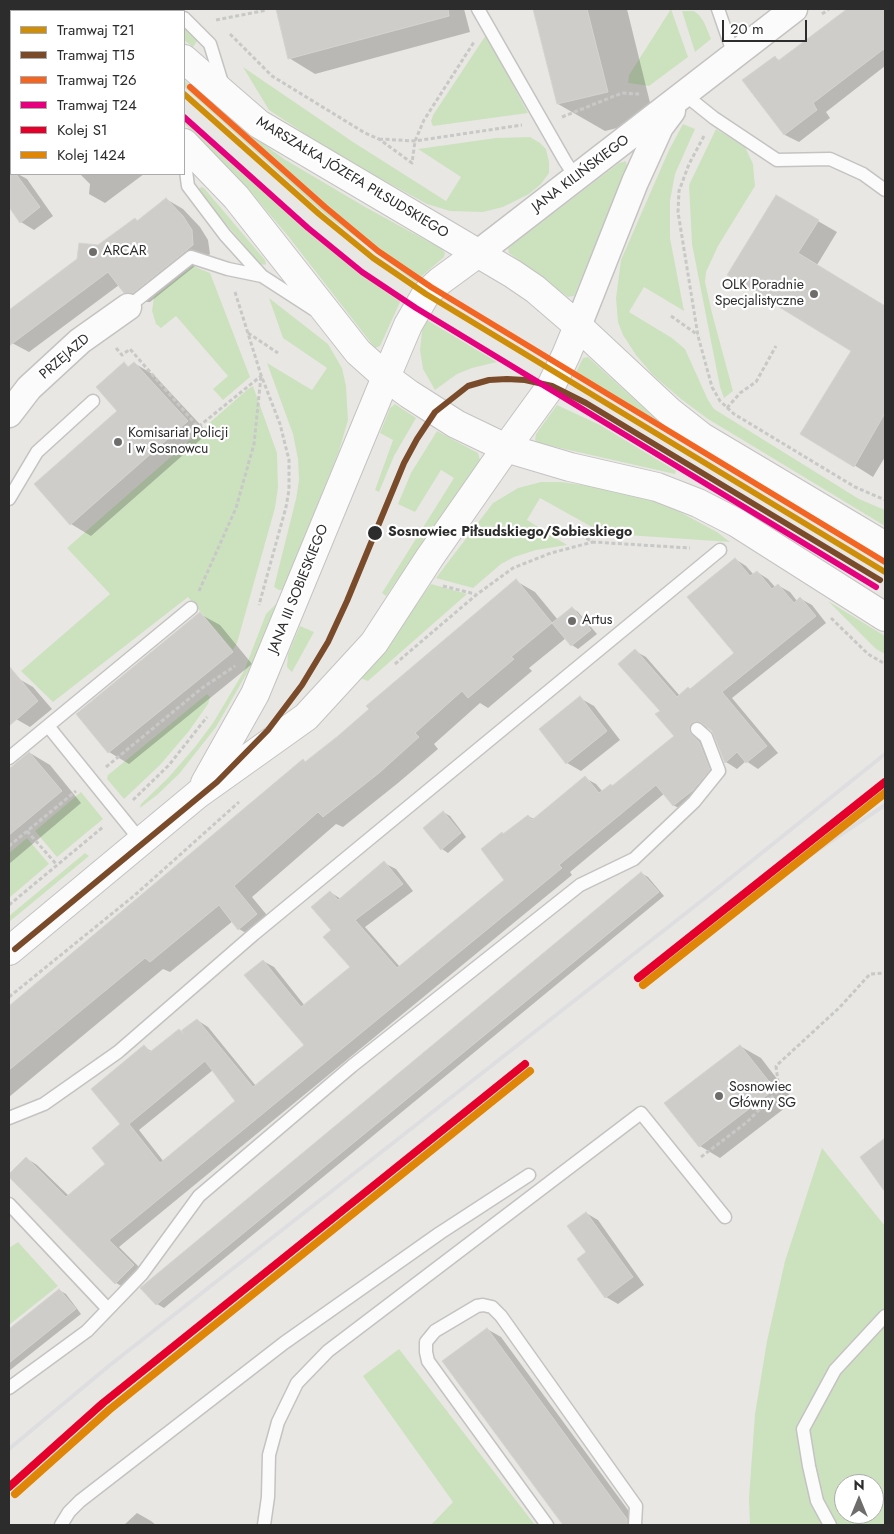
<!DOCTYPE html>
<meta charset="utf-8">
<style>
body{margin:0}
#map{position:relative;width:894px;height:1534px;overflow:hidden;background:#e9e7e3;font-family:Jost,sans-serif}
canvas{display:block}
.frame{position:absolute;inset:0;border:10px solid #2c2c2c;pointer-events:none}
.legend{position:absolute;left:10px;top:10px;width:175px;height:165px;box-sizing:border-box;background:#fff;border:1px solid #ababab;margin:0;padding:6px 9px;list-style:none;font-size:15px;color:#2c2c2c}
.legend li{display:flex;align-items:center;gap:10px;height:25px}
.legend b{width:25px;border:1px solid #ababab}
.north{position:absolute;left:834px;top:1474px;width:50px;height:50px;box-sizing:border-box;background:#fff;border:1px solid #ababab;border-radius:50%;rotate:0deg;font-size:14px;font-weight:700;line-height:20px;text-align:center;color:#2c2c2c}
.north::after{content:'';display:block;margin:auto;width:18px;height:22px;background:#6e6d6c;clip-path:polygon(50% 0,100% 100%,50% 72%,0 100%)}
.scale{position:absolute;left:722px;top:20px;width:85px;height:22px;box-sizing:border-box;border:2px solid #2c2c2c;border-top:0;padding-left:6px;font-size:15px;line-height:18px;white-space:nowrap;color:#2c2c2c;-webkit-text-stroke:4px #fff;paint-order:stroke}
</style>
<div id="map">
<canvas width="894" height="1534"></canvas>
<div class="frame"></div>
<ul class="legend">
<li><b style="height:6px;background:#ce8e09"></b>Tramwaj T21</li>
<li><b style="height:6px;background:#7a4b2a"></b>Tramwaj T15</li>
<li><b style="height:6px;background:#f26522"></b>Tramwaj T26</li>
<li><b style="height:6px;background:#e5007d"></b>Tramwaj T24</li>
<li><b style="height:6px;background:#e4002b"></b>Kolej S1</li>
<li><b style="height:6px;background:#df8507"></b>Kolej 1424</li>
</ul>
<div class="north">N</div>
<div class="scale">20 m</div>
</div>
<script>
const g = document.querySelector('canvas').getContext('2d');
g.lineJoin = 'round';
function fillPath(path, color) {
  g.fillStyle = color;
  g.fill(path, 'evenodd');
}
function shape(rows) {
  const path = new Path2D();
  for (const r of rows) {
    path.moveTo(r[0], r[1]);
    for (let i = 2; i < r.length; i += 2) path.lineTo(r[i], r[i + 1]);
  }
  return path;
}
function stroke(path, color, width, dash) {
  g.strokeStyle = color;
  g.lineWidth = width;
  g.lineCap = dash ? 'butt' : 'round';
  g.setLineDash(dash || []);
  g.stroke(path);
}
function write(font, color, halo, rows, align = 'center') {
  g.font = font + ' Jost,sans-serif';
  g.lineWidth = 4.5;
  g.setLineDash([]);
  g.textBaseline = 'middle';
  g.strokeStyle = halo;
  g.fillStyle = color;
  for (const [text, x, y, turn = 0] of rows) {
    g.save();
    g.translate(x, y);
    g.rotate((+turn || 0) * Math.PI / 180);
    g.textAlign = isNaN(turn) ? turn : align;
    if (halo) g.strokeText(text, 0, 0);
    g.fillText(text, 0, 0);
    g.restore();
  }
}
fillPath(shape([
 [671,9,688,57,649,86,628,83,629,75],
 [682,11,694,11,699,15,704,22,711,39,695,52],
 [184,27,195,38,197,41,193,47,184,40],
 [486,35,528,113,433,126,431,121,433,115],
 [243,67,353,142,446,201,461,177,418,149,496,138,530,137,540,143,546,149,549,162,549,173,541,184,529,194,503,207,483,212,450,211,427,204,337,155,269,110],
 [184,80,220,112,284,159,367,208,442,249,445,253,444,257,415,282,325,214,184,87],
 [184,118,298,220,353,266,401,300,380,346,375,348,288,236,242,182,184,123],
 [683,124,695,129,675,174,670,201,670,238,684,311,644,287,629,312,672,338,685,349,708,400,714,409,859,499,885,510,885,526,708,419,681,399,653,375,636,355,623,335,618,322,616,298,621,260,669,150],
 [716,129,745,147,753,164,755,186,718,246,706,272,705,282,712,313,733,391,724,398,720,387,692,244,689,185],
 [626,161,627,167,574,296,568,297,509,253,508,248,619,163],
 [201,187,204,188,265,260,266,263,265,265,260,264,199,192,199,189],
 [193,266,210,273,250,377,223,400,213,389,228,376,176,316,161,328,156,324,152,311,154,297],
 [269,298,328,344,342,368,346,386,348,420,339,451,283,590,279,590,274,587,296,499,299,480,298,459,293,434,267,363,312,390,327,368,283,338],
 [427,320,497,362,472,368,457,374,435,390,423,369,420,350,422,331],
 [588,357,669,431,668,434,574,376,583,358],
 [253,386,277,453,278,487,275,508,237,643,233,650,188,597,53,702,21,671,110,594,67,548,248,389],
 [395,404,416,418,394,456,379,492,375,490,393,440,380,433,390,408],
 [557,405,600,425,676,471,675,474,538,443,535,440,536,434],
 [437,431,478,453,480,460,386,596,382,593,454,478,441,470,415,512,398,504,411,473],
 [541,482,561,482,589,486,634,495,667,505,717,532,730,542,612,534,599,531,540,498,527,520,567,545,536,550,514,557,501,564,473,588,436,578,493,503,518,488],
 [431,584,467,594,368,681,360,678,385,648],
 [828,601,885,636,885,654,876,649],
 [277,603,251,666,216,727,179,774,157,795,140,808,141,804,168,778,195,747,213,723,244,671,266,614],
 [300,626,314,632,292,672,287,667,288,654],
 [207,694,210,697,208,704,189,731,160,765,124,799,107,779,108,775],
 [81,792,103,819,57,857,35,831],
 [27,838,49,864,9,898,9,853],
 [85,853,89,856,9,922,9,916],
 [822,1148,885,1226,885,1525,750,1525,749,1498,755,1414,767,1341,785,1261],
 [844,1484,874,1484,874,1514,844,1514],
 [18,1242,58,1286,9,1325,9,1248],
 [399,1349,535,1525,431,1525,453,1502,363,1376]
]), '#cce2bf');
fillPath(shape([
 [277,9,464,9,470,32,315,74,289,58],
 [534,9,627,9,654,119,605,131,558,104],
 [849,9,885,9,885,66,826,112,830,118,799,142,785,135,744,81,775,57,780,61],
 [9,39,11,41,11,117,9,114],
 [11,173,18,174,27,179,53,216,34,230,21,222,9,205,9,175],
 [80,174,144,174,105,203,89,194,90,184],
 [776,197,837,232,817,265,885,306,885,457,873,477,854,465,853,350,729,275],
 [166,199,183,209,200,227,208,240,210,254,150,302,142,302,125,292,119,285,29,352,12,343,9,338,9,311,135,219,138,221],
 [134,363,154,375,208,433,91,536,71,524,119,411,124,364,129,367],
 [735,559,746,566,754,575,757,572,768,579,776,588,779,586,790,592,797,601,801,599,812,605,826,623,732,698,778,753,758,769,746,761,737,769,726,762,713,730,709,727,702,729,720,776,684,811,673,805,665,793,570,872,572,875,119,1247,144,1272,127,1289,116,1283,9,1176,26,1158,37,1165,69,1196,107,1164,121,1124,144,1047,153,1052,180,1030,182,1032,197,1020,208,1027,256,1086,306,1045,263,961,274,967,305,1006,352,968,333,931,330,892,341,899,384,863,396,869,413,891,365,927,400,967,506,880,504,835,528,816,534,819,585,778,596,784,603,792,613,787,675,737,661,711,635,651,646,657,680,696,690,690,736,653],
 [213,1070,237,1102,164,1162,139,1130],
 [516,581,535,592,558,620,572,608,578,612,597,634,578,649,572,645,566,638,529,668,532,671,488,708,480,703,434,744,438,749,398,783,343,827,336,824,252,897,275,925,258,940,239,929,233,921,170,972,163,969,9,1097,9,1007,114,920,303,760,307,763,338,737],
 [200,614,220,625,252,664,129,764,109,752,77,714],
 [19,679,33,687,52,709,30,727,16,719,9,711,9,688],
 [580,698,594,706,620,740,581,771,567,763],
 [30,753,50,765,81,803,9,864,9,771],
 [443,812,450,816,466,837,448,853,442,849],
 [641,873,648,877,664,896,164,1308,157,1304,142,1288],
 [740,1046,761,1058,794,1101,720,1158,700,1146],
 [885,1139,885,1190,861,1158],
 [586,1213,598,1220,644,1285,618,1304,606,1297,588,1252],
 [59,1290,66,1294,81,1314,9,1371,9,1330],
 [487,1329,501,1337,639,1525,565,1525,444,1361],
 [137,1513,151,1521,156,1525,124,1525]
]), '#0003');
const building = shape([
 [276,9,448,9,449,16,288,59,276,9],
 [533,9,587,9,608,92,557,104,533,9],
 [847,9,885,9,885,48,813,103,817,110,784,135,742,80,775,56,778,61,847,9],
 [9,167,11,167,11,174,16,174,40,207,20,223,9,207,9,167],
 [776,195,819,220,798,253,885,306,885,413,854,467,800,434,851,351,727,275,776,195],
 [166,198,183,216,192,230,193,245,133,293,124,293,108,272,9,346,9,310,77,259,79,243,98,245,135,218,137,221,166,198],
 [124,362,128,367,134,362,188,421,70,525,34,484,117,411,96,387,124,362],
 [735,558,750,576,757,571,772,589,778,584,794,603,800,597,816,616,722,692,767,746,746,763,737,752,725,763,712,731,699,721,691,723,689,727,690,732,699,742,710,770,692,791,673,806,656,785,559,865,562,868,109,1240,134,1265,115,1284,9,1177,9,1174,26,1157,66,1197,105,1164,92,1148,120,1124,91,1089,144,1045,150,1052,179,1029,183,1034,182,1030,197,1019,253,1087,304,1045,244,975,263,960,301,1007,350,967,323,937,331,930,311,907,330,891,338,900,384,861,403,884,355,920,397,968,504,880,481,849,502,832,503,834,528,815,532,820,585,776,599,793,611,784,612,786,674,736,655,714,660,711,618,664,635,649,677,697,688,687,690,689,734,653,687,597,735,558],
 [205,1061,235,1101,160,1163,129,1124,205,1061],
 [516,579,552,623,511,657,514,659,468,698,462,691,415,733,419,737,379,773,323,817,318,812,234,886,257,914,238,930,219,905,150,962,145,958,9,1070,9,1006,303,759,305,762,338,736,369,709,366,706,516,579],
 [572,607,591,630,571,646,552,623,572,607],
 [200,612,233,652,108,753,76,714,200,612],
 [9,666,38,701,9,726,9,666],
 [580,696,607,731,566,764,539,729,580,696],
 [29,752,62,791,9,835,9,769,29,752],
 [443,811,461,833,441,850,423,828,443,811],
 [641,872,659,892,156,1305,140,1288,641,872],
 [740,1045,775,1089,699,1147,664,1103,740,1045],
 [885,1138,885,1192,860,1157,885,1138],
 [586,1212,633,1277,605,1298,577,1259,586,1252,567,1226,586,1212],
 [59,1289,76,1309,9,1363,9,1329,59,1289],
 [487,1328,627,1519,627,1525,563,1525,442,1361,487,1328]
]);
fillPath(building, '#cecdca');
stroke(building, '#d4d3cf', 1);
const service = shape([
 [174,9,177,11],
 [478,9,565,161,576,178],
 [718,9,734,55],
 [184,18,210,44,223,86],
 [684,94,714,118,777,160,830,159,863,174,885,190],
 [184,156,188,186,225,235,262,276,313,309],
 [128,307,191,257,228,269,262,276],
 [9,499,37,452,93,401],
 [48,726,141,841],
 [9,758,191,608],
 [9,1118,44,1104,118,1052,254,934,720,550],
 [9,1204,108,1309],
 [9,1388,87,1331,142,1274,199,1196,352,1066,580,885,634,859,694,802,719,771,706,737,697,729],
 [61,1525,69,1512,80,1501,284,1343,440,1233,529,1175],
 [264,1525,268,1497,269,1455,278,1422,297,1383,328,1351,641,1113,725,1217],
 [547,1525,428,1361,426,1352,426,1342,435,1331,477,1306,483,1305,492,1307,501,1316,636,1506,635,1525],
 [830,1525,817,1501,809,1466,803,1429,835,1370,885,1316]
]);
const minor = shape([
 [9,152,11,150],
 [477,254,794,9],
 [578,326,635,182,660,127,672,111],
 [9,414,29,388,80,341,128,307]
]);
const tertiary = shape([
 [205,783,255,694,386,377],
 [9,951,198,794,306,717,374,643,430,557,506,448]
]);
const secondary = shape([
 [34,9,37,11],
 [126,9,128,11],
 [184,59,259,124,513,274,535,289,578,326,669,411,702,437,885,546],
 [184,143,236,197,358,352,386,377,409,394,456,424,506,448,570,467,657,487,698,503,737,523,885,617],
 [386,377,408,325,426,294,440,281,477,254],
 [506,448,551,386,566,355,578,326]
]);
stroke(service, '#c4c3c2', 15);
stroke(minor, '#c4c3c2', 29);
stroke(tertiary, '#c4c3c2', 30);
stroke(secondary, '#c4c3c2', 30);
stroke(shape([
 [822,14,829,9],
 [216,20,267,10,267,9],
 [9,31,11,34],
 [230,34,272,76,365,133,379,139,412,163,415,141,424,120,474,42],
 [562,117,622,93,639,94],
 [704,136,689,164,679,191,678,212,698,336,712,387,720,401,734,414,855,487,885,500],
 [379,139,415,141,522,125],
 [235,292,261,375,280,424,289,460,289,490,286,507,259,605],
 [671,316,698,335],
 [248,333,278,353],
 [116,348,122,355,130,349,198,427,261,376],
 [727,408,740,393,756,382,776,346],
 [575,532,593,542,690,548],
 [443,586,475,594],
 [199,591,236,508,254,444,261,376],
 [831,618,868,654,885,664],
 [395,664,476,595,513,568,551,553,593,542],
 [106,767,202,688,235,666],
 [133,800,169,765,207,717],
 [27,831,57,865],
 [9,846,76,791],
 [9,905,103,827],
 [9,997,135,895,239,802],
 [701,1157,747,1122,779,1090,776,1066,840,1007,870,974,885,973]
]), '#c8c8c7', 3, [4, 2.5]);
stroke(service, '#fcfbfb', 12);
stroke(minor, '#fcfbfb', 26);
stroke(tertiary, '#fcfbfb', 28);
stroke(secondary, '#fcfbfb', 28);
stroke(shape([
 [713,920,885,805],
 [9,1449,110,1365,723,884,885,754]
]), '#dedee0', 4);
stroke(shape([
 [638,978,885,782],
 [9,1487,103,1403,525,1064]
]), '#e4002b', 8);
stroke(shape([
 [643,985,885,793],
 [15,1494,109,1410,530,1071]
]), '#df8507', 8);
stroke(shape([
 [184,94,319,214,373,258,426,294,885,572]
]), '#ce8e09', 6);
stroke(shape([
 [15,949,217,782,268,730,302,685,328,642,347,601,404,463,417,439,435,412,468,386,489,380,507,379,525,380,552,386,586,403,880,580]
]), '#7a4b2a', 6);
stroke(shape([
 [190,87,325,207,378,251,431,287,885,562]
]), '#f26522', 6);
stroke(shape([
 [184,117,308,228,362,272,416,308,876,587]
]), '#e5007d', 6);
for (const [x, y, r, color] of [
 [93,252,5,"#6e6d6c"],
 [814,294,5,"#6e6d6c"],
 [118,442,5,"#6e6d6c"],
 [375,533,8,"#2c2c2c"],
 [572,621,5,"#6e6d6c"],
 [719,1096,5,"#6e6d6c"]
]) {
  const dot = new Path2D();
  dot.arc(x, y, r, 0, 2 * Math.PI);
  g.fillStyle = color;
  g.fill(dot);
  stroke(dot, '#fff', 2);
}
write('14px', '#2c2c2c', '#fff', [
 ["JANA KILIŃSKIEGO",581,174,-37],
 ["MARSZAŁKA JÓZEFA PIŁSUDSKIEGO",352,178,31],
 ["PRZEJAZD",65,357,-41],
 ["JANA III SOBIESKIEGO",299,589,-68]
]);
write('14px', '#2c2c2c', '#fff', [
 ["ARCAR",103,252],
 ["OLK Poradnie",804,286,"right"],
 ["Specjalistyczne",804,302,"right"],
 ["Komisariat Policji",128,434],
 ["I w Sosnowcu",128,450],
 ["Artus",582,621],
 ["Sosnowiec",729,1088],
 ["Główny SG",729,1104]
], 'left');
write('bold 14px', '#2c2c2c', '#fff', [
 ["Sosnowiec Piłsudskiego/Sobieskiego",388,533]
], 'left');
</script>
